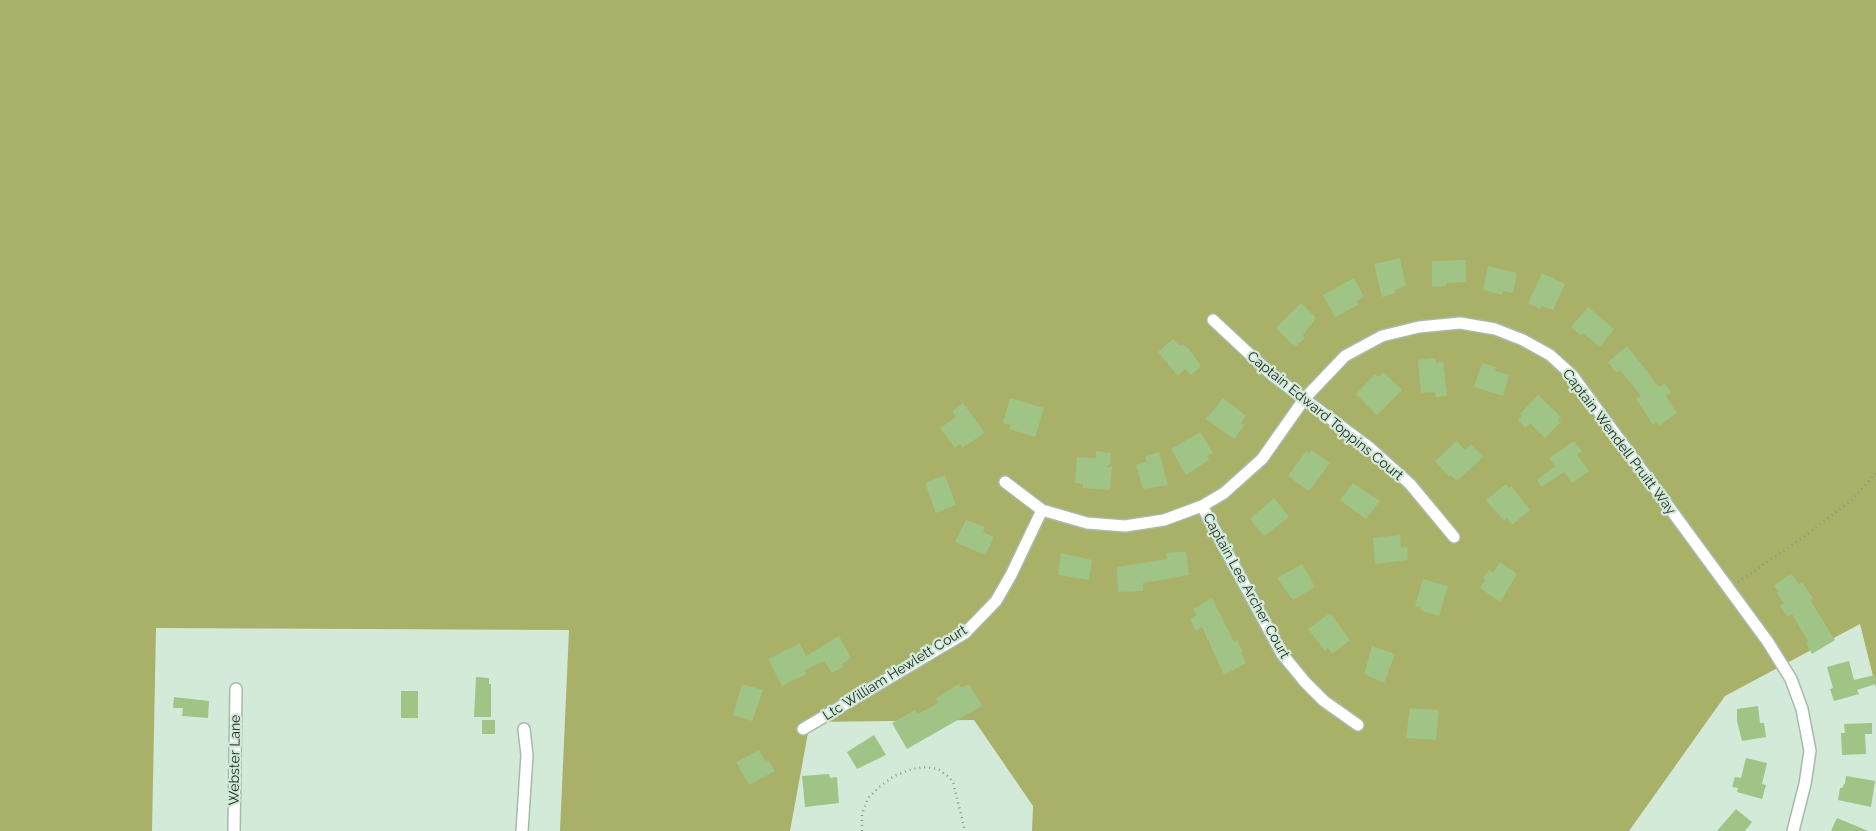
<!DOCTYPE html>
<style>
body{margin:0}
canvas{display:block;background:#d3ead9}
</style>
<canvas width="1876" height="831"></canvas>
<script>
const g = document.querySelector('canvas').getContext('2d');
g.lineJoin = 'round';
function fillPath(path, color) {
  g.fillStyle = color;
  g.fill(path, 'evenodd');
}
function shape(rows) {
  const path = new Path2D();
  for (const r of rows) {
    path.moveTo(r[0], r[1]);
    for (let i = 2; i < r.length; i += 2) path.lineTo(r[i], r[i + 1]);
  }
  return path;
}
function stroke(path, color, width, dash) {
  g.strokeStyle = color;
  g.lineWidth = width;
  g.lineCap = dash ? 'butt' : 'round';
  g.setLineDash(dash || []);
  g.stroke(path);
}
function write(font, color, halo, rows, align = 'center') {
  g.font = font + ' Raleway,sans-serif';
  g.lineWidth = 4.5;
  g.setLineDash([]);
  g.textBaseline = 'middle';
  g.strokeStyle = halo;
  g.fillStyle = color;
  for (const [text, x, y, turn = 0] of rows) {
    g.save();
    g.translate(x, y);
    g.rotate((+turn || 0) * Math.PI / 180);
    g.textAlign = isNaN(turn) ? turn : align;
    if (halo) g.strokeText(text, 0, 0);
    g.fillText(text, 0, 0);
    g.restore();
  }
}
fillPath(shape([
 [0,0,1876,0,1876,688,1860,624,1725,696,1629,831,1032,831,1033,806,974,720,810,722,790,831,560,831,569,630,156,628,152,831,0,831]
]), '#a9b169');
fillPath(shape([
 [1400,258,1406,286,1395,290,1395,293,1382,297,1374,264],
 [1466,260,1466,282,1446,283,1446,286,1432,287,1432,261],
 [1488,266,1517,273,1513,293,1503,291,1502,295,1483,290],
 [1542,273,1565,284,1553,310,1541,306,1540,309,1528,303],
 [1354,278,1364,297,1356,301,1358,305,1335,317,1323,295],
 [1301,303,1316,318,1303,335,1305,338,1295,347,1276,328],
 [1588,307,1614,329,1600,347,1583,333,1581,336,1571,327],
 [1173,339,1180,346,1182,344,1188,348,1201,366,1191,375,1185,369,1178,376,1158,352],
 [1627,346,1659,387,1665,384,1671,392,1666,396,1677,413,1659,426,1656,422,1653,425,1646,414,1636,399,1641,396,1620,370,1616,373,1608,362],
 [1435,358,1436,363,1443,362,1447,396,1436,397,1435,392,1421,393,1418,360],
 [1482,363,1496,367,1495,371,1509,375,1503,396,1474,387],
 [1383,372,1402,390,1377,415,1356,394,1375,374,1378,377],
 [1538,395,1561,417,1558,420,1561,422,1545,438,1530,423,1526,428,1518,420,1522,416,1520,414],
 [1010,398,1044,408,1035,437,1009,429,1011,425,1003,423],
 [1223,398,1246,416,1241,423,1244,425,1234,439,1206,419],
 [963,403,985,433,962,448,960,444,955,448,940,428,956,417,952,411],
 [1200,432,1213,453,1207,456,1209,460,1186,475,1171,449],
 [1457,441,1465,450,1471,444,1483,457,1457,481,1451,475,1449,477,1435,461],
 [1574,441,1582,451,1577,455,1589,471,1572,483,1564,472,1542,487,1537,480,1555,466,1549,458],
 [1311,450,1330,463,1309,491,1288,476,1306,451,1309,453],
 [1096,451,1111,453,1110,464,1105,468,1112,466,1110,490,1083,488,1083,484,1075,483,1077,457,1096,458],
 [1159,452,1168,485,1143,489,1136,465,1147,462,1145,456],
 [945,475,956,505,936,513,925,483],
 [1353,483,1380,501,1366,519,1340,500],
 [1506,484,1509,488,1511,486,1530,510,1512,525,1507,518,1504,521,1486,500],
 [1274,498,1289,517,1264,536,1250,519],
 [966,520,985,527,983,532,994,537,985,555,955,542],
 [1400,535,1401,548,1407,547,1408,560,1375,564,1373,538],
 [1177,552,1186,552,1189,575,1143,583,1143,591,1118,592,1117,567,1167,559,1166,553],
 [1061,553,1092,560,1089,580,1058,575],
 [1500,562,1517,574,1500,602,1480,588,1485,580,1483,578,1489,570,1493,573],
 [1302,564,1315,587,1293,600,1277,578],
 [1791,573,1799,584,1802,582,1813,598,1810,600,1835,640,1812,654,1806,643,1808,641,1792,614,1788,617,1780,606,1784,603,1777,593,1779,592,1774,586],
 [1423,579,1448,586,1439,616,1420,610,1421,607,1415,606],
 [1212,598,1234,642,1237,640,1243,652,1241,653,1246,663,1224,675,1202,627,1196,631,1190,619,1196,615,1193,609],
 [1330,613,1350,640,1332,654,1328,648,1325,651,1308,629],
 [839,636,851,658,842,664,843,667,832,673,824,661,804,670,806,674,782,686,768,659,800,643,806,656],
 [1372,646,1395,654,1384,683,1364,674],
 [1849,661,1854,680,1875,675,1876,684,1857,690,1859,694,1834,701,1830,689,1833,688,1827,667],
 [476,677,489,678,489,684,491,684,491,717,474,717],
 [742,684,763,690,752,721,733,715],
 [959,684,961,688,969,684,982,706,907,749,892,723,915,710,918,714,938,703,936,698],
 [401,691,418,691,418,718,401,718],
 [174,697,209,701,208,718,182,716,183,708,173,708],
 [1758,706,1760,723,1764,723,1766,737,1742,741,1737,721,1737,709],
 [1410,708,1439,710,1436,740,1406,738],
 [482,720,495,720,495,734,482,734],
 [1872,723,1872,734,1865,734,1866,754,1842,755,1841,733,1845,733,1844,724],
 [874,735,886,755,857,769,847,752],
 [759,750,765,761,768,760,775,771,749,785,736,762],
 [1746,758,1767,763,1762,784,1766,785,1762,799,1737,792,1738,788,1732,787,1735,777,1741,778],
 [829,774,830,778,837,777,839,803,805,807,802,776],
 [1846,776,1875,781,1871,807,1838,800,1840,788,1842,788,1845,783],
 [1736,809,1752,822,1745,831,1717,831],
 [1837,818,1868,831,1831,831]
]), '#9fc485');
const minor = shape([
 [1213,320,1272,375,1370,448,1410,484,1454,537],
 [1005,482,1042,510,1087,523,1125,526,1164,520,1202,506,1224,493,1262,459,1305,398,1345,356,1382,336,1419,327,1460,323,1495,329,1523,340,1550,355,1572,375,1768,642,1791,679,1802,709,1810,751,1805,784,1793,831],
 [1202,506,1282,654,1305,682,1324,701,1358,725],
 [803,729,965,633,996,601,1011,575,1042,510],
 [234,831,236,689],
 [522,831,527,755,524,729]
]);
stroke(minor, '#a5bbaa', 14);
stroke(shape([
 [1738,582,1801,539,1853,499,1876,473],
 [862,831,862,814,868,798,879,787,894,776,912,769,924,767,938,769,949,777,953,782,965,831]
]), '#88998c', 2.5, [1, 4]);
stroke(minor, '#fff', 11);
write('14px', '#202922', '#d3ead9', [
 ["Captain Edward Toppins Court",1325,416,39],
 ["Captain Wendell Pruitt Way",1619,442,53],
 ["Captain Lee Archer Court",1246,586,61],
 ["Ltc William Hewlett Court",895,673,-32],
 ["Webster Lane",235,760,-89]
]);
</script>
